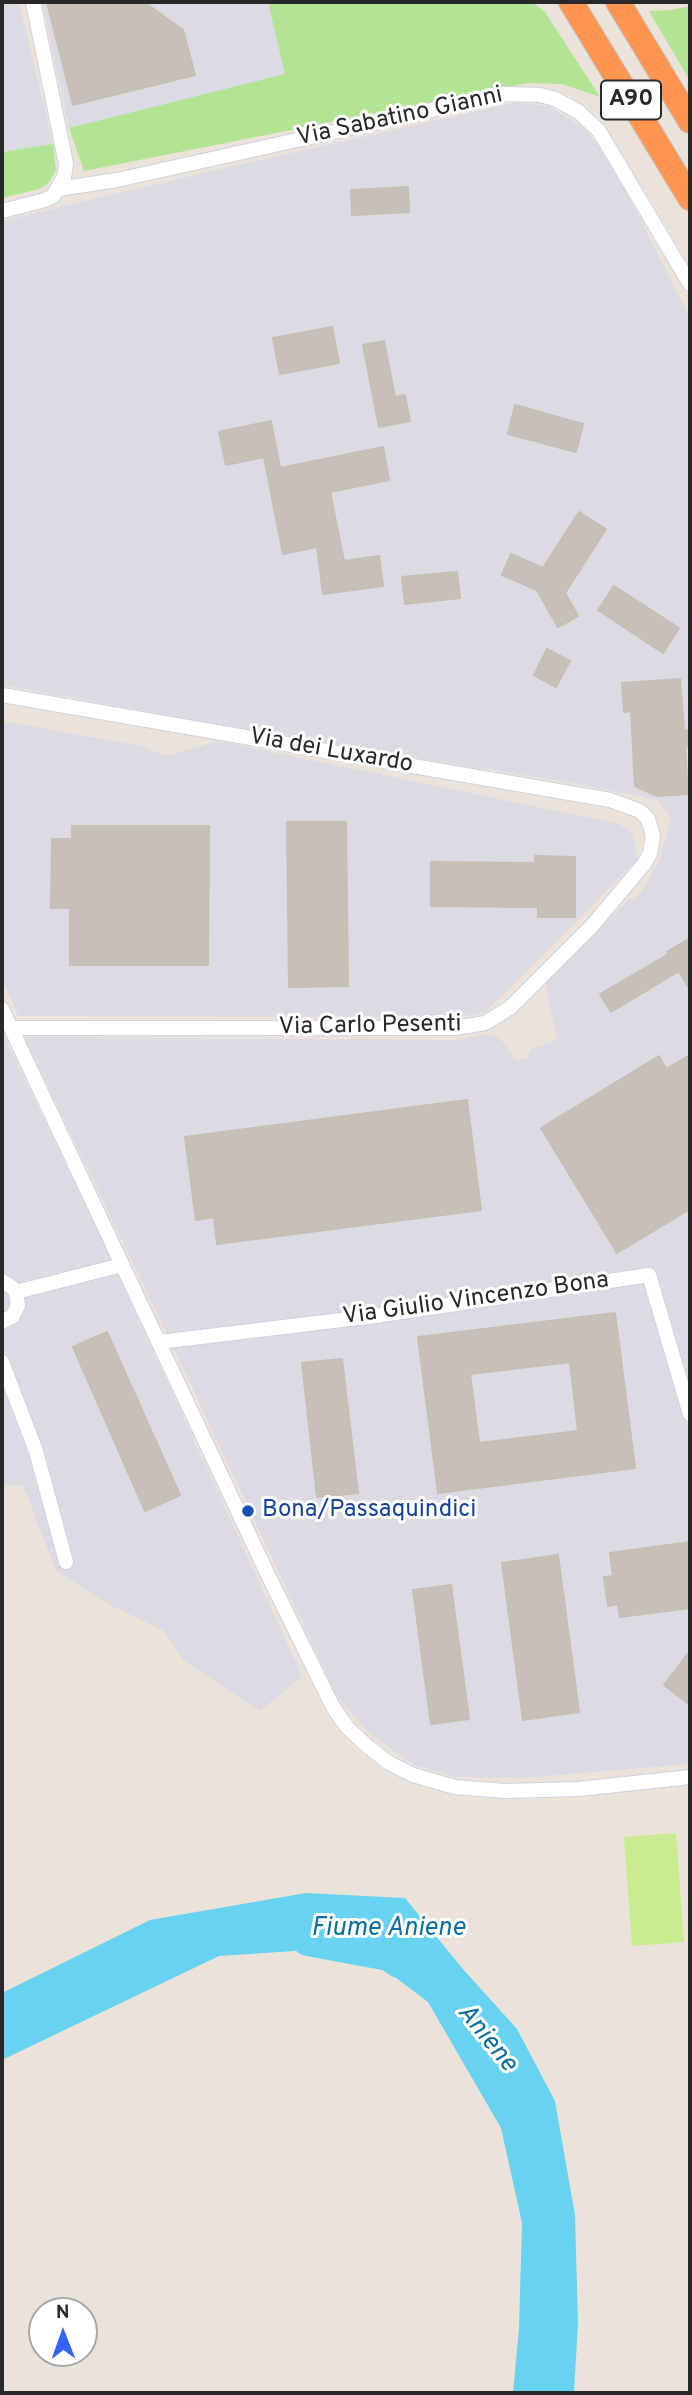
<!DOCTYPE html>
<style>
body{margin:0}
#map{position:relative;width:692px;height:2395px;overflow:hidden;background:#ebe3d9;font-family:Overpass,sans-serif}
canvas{display:block}
.frame{position:absolute;inset:0;border:4px solid #282828;pointer-events:none}
.north{position:absolute;left:28px;top:2297px;width:70px;height:70px;box-sizing:border-box;background:#fff;border:2px solid #a9a9a9;border-radius:50%;rotate:359deg;font-size:19px;font-weight:700;line-height:28px;text-align:center;color:#282828}
.north::after{content:'';display:block;margin:auto;width:24px;height:32px;background:#3362fe;clip-path:polygon(50% 0,100% 100%,50% 72%,0 100%)}
</style>
<div id="map">
<canvas width="692" height="2395"></canvas>
<div class="frame"></div>
<div class="north">N</div>
</div>
<script>
const g = document.querySelector('canvas').getContext('2d');
g.lineJoin = 'round';
function fillPath(path, color) {
  g.fillStyle = color;
  g.fill(path, 'evenodd');
}
function shape(rows) {
  const path = new Path2D();
  for (const r of rows) {
    path.moveTo(r[0], r[1]);
    for (let i = 2; i < r.length; i += 2) path.lineTo(r[i], r[i + 1]);
  }
  return path;
}
function stroke(path, color, width, dash) {
  g.strokeStyle = color;
  g.lineWidth = width;
  g.lineCap = dash ? 'butt' : 'round';
  g.setLineDash(dash || []);
  g.stroke(path);
}
function write(font, color, halo, rows, align = 'center') {
  g.font = font + ' Overpass,sans-serif';
  g.lineWidth = 6;
  g.setLineDash([]);
  g.textBaseline = 'middle';
  g.strokeStyle = halo;
  g.fillStyle = color;
  for (const [text, x, y, turn = 0] of rows) {
    g.save();
    g.translate(x, y);
    g.rotate((+turn || 0) * Math.PI / 180);
    g.textAlign = isNaN(turn) ? turn : align;
    if (halo) g.strokeText(text, 0, 0);
    g.fillText(text, 0, 0);
    g.restore();
  }
}
fillPath(shape([
 [2,2,19,2,53,144,2,152],
 [42,2,268,2,286,74,69,128],
 [514,103,549,106,581,126,595,141,619,177,690,318,690,1764,522,1778,457,1777,414,1765,370,1734,337,1697,175,1350,24,1037,458,1040,487,1034,496,1037,503,1042,515,1060,527,1059,531,1049,557,1040,545,981,630,898,635,898,642,891,660,859,671,818,658,800,578,784,266,733,2,685,2,221,229,167],
 [2,721,140,746,167,756,218,741,620,824,633,834,637,860,485,1012,459,1017,18,1016,2,976],
 [2,1032,107,1250,302,1676,260,1711,183,1660,164,1631,110,1605,56,1571,23,1485,2,1486]
]), '#dcdae3');
fillPath(shape([
 [268,2,532,2,545,12,600,97,562,84,528,83,84,171,69,128,285,74],
 [690,6,690,81,649,11,671,10],
 [53,144,56,170,49,183,39,189,2,198,2,152]
]), '#b2e494');
fillPath(shape([
 [676,1833,684,1942,632,1946,624,1837]
]), '#c8ec8f');
fillPath(shape([
 [306,1893,405,1898,462,1968,517,2029,555,2101,575,2215,578,2323,574,2393,513,2393,519,2328,522,2223,501,2128,428,2002,355,1947,219,1956,2,2060,2,1993,150,1920]
]), '#68d2f1');
stroke(shape([
 [308,1940,389,1955,399,1962]
]), '#68d2f1', 32);
const building = shape([
 [47,2,144,2,183,30,195,75,73,105,47,2],
 [408,187,409,212,352,215,351,190,408,187],
 [332,327,339,363,280,374,273,338,332,327],
 [384,341,395,397,405,395,410,421,379,427,363,345,384,341],
 [515,405,583,424,576,452,508,434,515,405],
 [271,421,280,468,383,447,389,480,330,492,344,561,379,556,383,586,323,594,317,547,283,554,264,457,226,465,219,432,271,421],
 [579,512,606,529,565,593,578,616,558,627,537,590,502,575,511,554,543,568,579,512],
 [457,572,460,598,405,604,402,577,457,572],
 [614,586,679,628,663,653,598,610,614,586],
 [547,649,570,661,556,687,534,675,547,649],
 [680,679,684,731,690,730,690,746,685,747,688,794,657,796,635,786,631,711,624,712,622,683,680,679],
 [287,822,346,822,348,986,289,987,287,822],
 [72,826,209,826,208,965,70,965,70,908,51,908,52,839,72,839,72,826],
 [535,856,575,857,575,917,538,917,538,907,431,906,431,862,535,863,535,856],
 [690,938,690,990,679,971,611,1012,600,994,669,954,667,952,690,938],
 [690,1055,690,1209,617,1253,541,1128,659,1056,666,1069,690,1055],
 [467,1100,481,1210,217,1244,214,1217,196,1220,185,1137,467,1100],
 [615,1313,635,1468,438,1493,418,1337,615,1313],
 [570,1362,578,1431,479,1443,470,1374,570,1362],
 [107,1332,180,1495,145,1511,73,1347,107,1332],
 [342,1359,358,1493,317,1497,302,1363,342,1359],
 [690,1542,690,1608,620,1617,618,1604,608,1606,604,1577,613,1576,610,1553,690,1542],
 [558,1555,579,1712,523,1720,502,1563,558,1555],
 [451,1585,469,1719,431,1724,413,1590,451,1585],
 [690,1651,690,1705,664,1685,690,1651]
]);
fillPath(building, '#c6c0b9');
stroke(building, '#c6bfb3', 2);
const street = shape([
 [58,189,117,180,504,94,540,95,555,99,579,112,599,131,690,284],
 [2,211,45,200,53,196,64,177,66,164,33,2],
 [2,695,610,800,640,811,648,819,653,836,650,854,644,864,591,927,511,1007,485,1023,455,1028,11,1028],
 [2,1009,268,1575,333,1707,347,1727,367,1746,389,1763,413,1775,455,1787,504,1791,579,1789,690,1777],
 [2,1281,12,1287,16,1292,18,1305,13,1316,2,1322],
 [16,1292,122,1265],
 [159,1342,375,1316,649,1275,690,1414],
 [2,1362,36,1451,66,1562]
]);
const highway = shape([
 [571,2,690,198],
 [618,2,690,121]
]);
stroke(street, '#ced3e2', 16);
stroke(highway, '#c3c3c3', 26);
stroke(street, '#fff', 14);
stroke(highway, '#ff9550', 24);
for (const [x, y, r, color] of [
 [248,1511,7,"#1a4fb4"]
]) {
  const dot = new Path2D();
  dot.arc(x, y, r, 0, 2 * Math.PI);
  g.fillStyle = color;
  g.fill(dot);
  stroke(dot, '#fff', 2.5);
}
for (const [x, y, w] of [
 [631,100,60]
]) {
  const box = new Path2D();
  box.roundRect(x - w / 2, y - 19.5, w, 39, 5);
  g.fillStyle = '#fff';
  g.fill(box);
  stroke(box, '#282828', 2);
}
write('bold 23px', '#282828', null, [
 ["A90",631,100]
]);
write('24px', '#282828', '#fff', [
 ["Via Sabatino Gianni",400,118,-12],
 ["Via dei Luxardo",331,752,10],
 ["Via Carlo Pesenti",370,1027,-1],
 ["Via Giulio Vincenzo Bona",476,1300,-8]
]);
write('24px', '#164399', '#fff', [
 ["Bona/Passaquindici",262,1511]
], 'left');
write('italic 26px', '#0a6f9a', '#fff', [
 ["Fiume Aniene",388,1930],
 ["Aniene",486,2039,51]
]);
</script>
